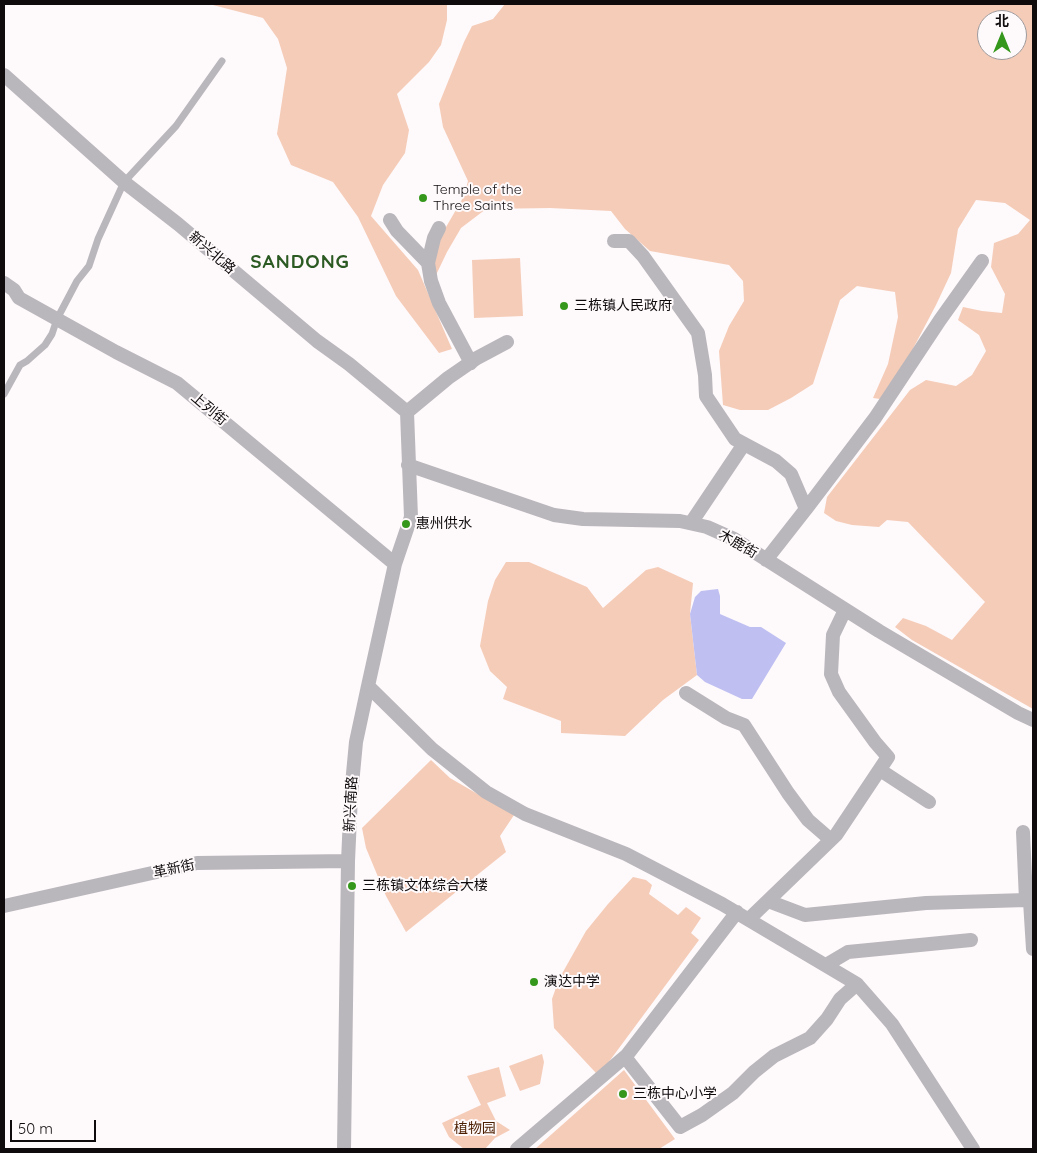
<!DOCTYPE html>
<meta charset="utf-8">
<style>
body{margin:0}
#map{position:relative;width:1037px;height:1153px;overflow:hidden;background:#fef9fb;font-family:Quicksand,"Noto Sans SC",sans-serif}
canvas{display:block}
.frame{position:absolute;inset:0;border:5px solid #0f0b0d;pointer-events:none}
.north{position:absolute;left:977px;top:10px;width:50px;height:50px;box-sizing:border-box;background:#fef9fb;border:1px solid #9e9a9c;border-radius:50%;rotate:0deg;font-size:14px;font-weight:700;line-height:20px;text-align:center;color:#0f0b0d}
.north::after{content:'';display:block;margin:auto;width:18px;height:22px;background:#35981c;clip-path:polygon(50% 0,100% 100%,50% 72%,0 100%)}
.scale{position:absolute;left:10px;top:1120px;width:86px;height:22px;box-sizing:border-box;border:2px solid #0f0b0d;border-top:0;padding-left:6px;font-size:15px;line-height:18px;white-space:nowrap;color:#0f0b0d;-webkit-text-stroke:4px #fef9fb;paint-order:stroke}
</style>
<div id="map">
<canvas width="1037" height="1153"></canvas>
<div class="frame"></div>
<div class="north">北</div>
<div class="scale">50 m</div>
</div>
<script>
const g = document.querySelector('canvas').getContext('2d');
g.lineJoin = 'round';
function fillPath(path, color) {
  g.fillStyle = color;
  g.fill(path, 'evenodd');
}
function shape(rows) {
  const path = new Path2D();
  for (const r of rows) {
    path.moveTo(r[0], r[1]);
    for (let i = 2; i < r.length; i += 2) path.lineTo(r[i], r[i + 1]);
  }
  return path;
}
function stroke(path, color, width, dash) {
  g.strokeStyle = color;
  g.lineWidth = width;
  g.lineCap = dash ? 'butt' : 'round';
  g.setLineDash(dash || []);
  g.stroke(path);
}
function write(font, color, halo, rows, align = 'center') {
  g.font = font + ' Quicksand,"Noto Sans SC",sans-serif';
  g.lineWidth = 4;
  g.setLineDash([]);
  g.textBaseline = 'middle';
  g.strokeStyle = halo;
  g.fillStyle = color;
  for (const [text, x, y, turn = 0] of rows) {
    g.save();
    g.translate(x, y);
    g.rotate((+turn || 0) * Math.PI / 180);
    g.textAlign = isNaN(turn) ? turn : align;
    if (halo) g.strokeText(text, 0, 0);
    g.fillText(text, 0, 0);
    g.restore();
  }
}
fillPath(shape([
 [209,4,447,4,447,20,441,45,429,62,397,94,409,130,405,153,383,185,371,216,418,270,452,349,439,353,396,296,358,217,333,182,291,165,277,134,287,68,278,39,263,18],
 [505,4,1033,4,1033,709,912,640,895,627,903,618,926,626,952,640,985,602,908,522,887,520,879,527,852,525,836,521,824,513,827,497,910,390,926,380,956,386,972,375,986,351,979,335,958,320,963,307,982,311,1002,313,1005,294,991,267,994,243,1018,234,1030,220,1005,203,976,200,958,229,951,273,936,305,897,379,880,399,873,398,888,364,898,317,895,292,857,286,840,300,813,384,791,398,768,410,740,410,723,405,719,351,729,326,744,301,743,281,729,265,650,251,625,229,611,211,550,208,486,209,461,228,447,252,436,275,433,257,442,234,464,196,468,181,443,127,439,104,464,42,472,26,493,19],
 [987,20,1017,20,1017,50,987,50],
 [520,258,523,316,474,318,472,260],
 [506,562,529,562,587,587,603,608,646,570,658,567,693,583,690,614,697,675,663,700,625,736,561,733,561,721,503,699,507,687,490,671,480,646,488,601,495,580],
 [431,760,450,778,514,815,500,836,506,852,406,932,386,896,366,848,362,828],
 [633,877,646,880,652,885,649,894,678,915,686,907,701,918,691,933,699,940,608,1063,596,1073,554,1028,552,999,559,979,586,931,608,904],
 [542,1054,544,1062,540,1084,520,1091,509,1066],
 [499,1067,506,1096,487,1103,496,1121,510,1130,495,1138,485,1149,464,1149,449,1137,442,1123,481,1105,467,1076],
 [624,1070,675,1139,659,1149,535,1149]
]), '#f5ccb8');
fillPath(shape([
 [718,589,720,596,720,614,750,627,761,627,786,643,752,699,742,699,705,682,697,675,690,614,695,597,701,591]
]), '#bfbff2');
stroke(shape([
 [4,394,20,365,27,361,45,345,52,334,57,319,77,281,89,266,98,239,124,182,176,126,222,61]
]), '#bab7bc', 7);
stroke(shape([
 [4,75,124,182,178,224,317,341,349,364,407,412,411,517,395,564,368,686,356,742,351,795,348,861,344,1149],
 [390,220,397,231,428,263],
 [439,228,434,238,428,263,431,281,439,303,471,363],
 [614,241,629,241,643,256,698,333,705,375,706,396,735,439,776,461,791,474,806,509,766,560],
 [4,283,14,290,19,298,116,352,177,383,395,564],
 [407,412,448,378,477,358,507,342],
 [408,465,554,515,583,519,680,521,707,527,734,539,879,631,1018,713,1033,720],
 [806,509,875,418,940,320,982,261],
 [691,523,744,444],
 [368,686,432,749,486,792,525,814,626,854,722,904,857,984,892,1024,973,1149],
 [686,693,726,718,744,725,788,793,808,820,831,840],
 [880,770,929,802],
 [1023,832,1026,900],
 [768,901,805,915,926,903,1026,900,1030,901,1033,949],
 [4,906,197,863,348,861],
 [749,919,836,835,888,757,875,742,839,692,831,674,833,635,845,610],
 [826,965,848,952,971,940],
 [625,1057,680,1127,702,1115,733,1093,754,1072,774,1056,810,1038,827,1019,840,999,857,984],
 [517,1149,627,1055,737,912]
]), '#bab7bc', 14);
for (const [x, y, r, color] of [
 [423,198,5,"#35981c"],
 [564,306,5,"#35981c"],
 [406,524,5,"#35981c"],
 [352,886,5,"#35981c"],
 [534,982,5,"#35981c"],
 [623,1094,5,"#35981c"]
]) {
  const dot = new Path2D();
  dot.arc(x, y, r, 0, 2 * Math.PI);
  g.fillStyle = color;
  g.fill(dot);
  stroke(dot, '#fef9fb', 2);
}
write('14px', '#0f0b0d', '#fef9fb', [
 ["Temple of the",433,190],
 ["Three Saints",433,206],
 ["三栋镇人民政府",574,306],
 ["惠州供水",416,524],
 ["三栋镇文体综合大楼",362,886],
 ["演达中学",544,982],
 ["三栋中心小学",633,1094]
], 'left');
write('14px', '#0f0b0d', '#fef9fb', [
 ["新兴北路",212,253,41],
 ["上列街",209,409,40],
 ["木鹿街",738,544,30],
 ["新兴南路",351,804,-87],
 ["革新街",174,869,-12]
]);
write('14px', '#4c1e01', '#fef9fb', [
 ["植物园",475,1129]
]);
g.letterSpacing = '1px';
write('bold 19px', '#2c5a23', '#fef9fb', [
 ["SANDONG",300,262]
]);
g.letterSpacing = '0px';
</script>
